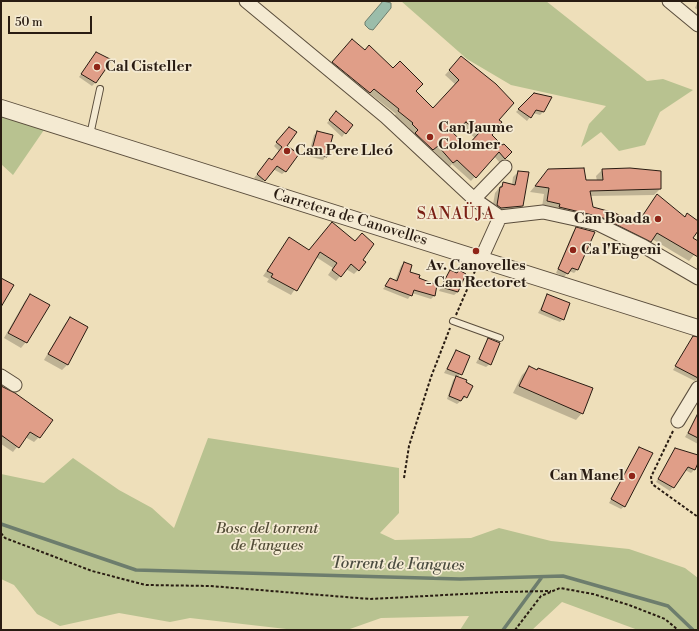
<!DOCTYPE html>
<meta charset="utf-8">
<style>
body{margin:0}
#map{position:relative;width:699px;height:631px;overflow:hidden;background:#eedfba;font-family:"Libre Bodoni",serif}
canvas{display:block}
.frame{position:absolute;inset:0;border:2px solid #291c12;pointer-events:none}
.scale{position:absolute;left:8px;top:16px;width:84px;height:18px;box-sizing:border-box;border:2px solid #291c12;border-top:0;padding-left:5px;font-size:12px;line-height:14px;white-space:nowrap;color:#291c12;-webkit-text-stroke:3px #f4ead2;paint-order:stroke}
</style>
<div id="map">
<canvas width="699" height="631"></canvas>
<div class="frame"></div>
<div class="scale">50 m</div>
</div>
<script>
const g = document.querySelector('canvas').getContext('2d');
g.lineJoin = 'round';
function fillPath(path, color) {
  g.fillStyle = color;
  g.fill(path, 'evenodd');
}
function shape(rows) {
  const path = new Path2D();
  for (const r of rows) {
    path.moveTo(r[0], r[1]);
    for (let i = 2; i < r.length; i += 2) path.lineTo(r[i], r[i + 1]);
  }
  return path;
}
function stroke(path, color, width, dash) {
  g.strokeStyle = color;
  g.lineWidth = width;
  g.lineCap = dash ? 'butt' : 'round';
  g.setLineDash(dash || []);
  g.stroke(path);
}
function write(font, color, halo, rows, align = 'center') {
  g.font = font + ' "Libre Bodoni",serif';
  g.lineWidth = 3.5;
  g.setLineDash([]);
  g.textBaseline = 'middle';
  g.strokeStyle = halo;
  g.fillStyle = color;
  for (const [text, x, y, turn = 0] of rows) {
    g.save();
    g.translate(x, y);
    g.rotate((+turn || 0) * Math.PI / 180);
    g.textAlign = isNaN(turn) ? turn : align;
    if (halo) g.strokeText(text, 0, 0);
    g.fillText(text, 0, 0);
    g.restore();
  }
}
fillPath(shape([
 [401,1,546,1,647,81,663,79,693,90,660,112,645,145,619,151,601,132,581,147,589,124,606,106,511,85,467,59],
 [1,112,46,127,13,175,1,164],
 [208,438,399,468,399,513,380,533,395,540,471,538,499,528,551,541,629,549,685,568,698,578,698,630,638,630,562,602,532,630,460,630,469,616,381,618,347,630,295,630,190,618,170,622,119,613,60,626,37,614,14,585,1,579,1,474,44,483,73,458,119,490,152,508,174,528]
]), '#b8c290');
const water = shape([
 [383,1,391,3,391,8,373,30,369,29,365,25,365,22,383,1]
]);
fillPath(water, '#9bbdaa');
stroke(water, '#6d7d6d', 1);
fillPath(shape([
 [698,1,698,10,695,8],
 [348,45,415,91,433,109,456,85,445,75,457,62,498,120,491,135,511,152,500,163,494,156,471,181,452,164,449,167,433,150,428,154,411,138,414,134,408,129,409,128,394,116,396,114,369,93,365,97,329,67],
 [461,126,475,138,467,147,452,134],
 [96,53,96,82,92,86,79,77],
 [534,94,543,112,540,115,533,113,527,121,516,112],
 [333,116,351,125,342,137,327,123],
 [286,131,286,171,282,174,273,169,261,183,254,178,266,163,272,161,279,151,274,146],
 [318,132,326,156,323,160,308,156,314,135],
 [630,169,660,189,654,195,590,196,592,208,636,224,657,196,684,218,687,215,698,222,698,229,692,239,698,242,698,250,689,261,652,239,645,247,542,207,544,194,530,192,548,170,585,181,597,181,596,176,602,170],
 [518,172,522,206,517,211,492,210,495,193,499,188,504,183,512,185,513,177],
 [327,228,362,260,358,270,354,274,346,269,336,281,328,275,333,268,316,257,291,295,267,282,269,279,263,276,290,238,308,251],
 [576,228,593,232,577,270,574,273,569,271,564,277,556,273,573,232],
 [404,263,409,272,434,296,431,299,412,293,408,299,383,289,390,280,395,281,401,266],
 [450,271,456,274,459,271,458,292,454,295,439,291],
 [31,295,26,342,21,348,4,338,25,301],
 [548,295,563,319,560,322,538,313],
 [70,319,87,327,67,365,62,370,44,360,65,324],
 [693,337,698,338,698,378,695,381,673,370],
 [488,340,490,364,486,367,476,363],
 [456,351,469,357,458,377,465,383,466,397,457,404,447,399,453,380,456,377,444,373],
 [529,368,536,371,538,369,582,413,576,420,513,393,522,375],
 [1,386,39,437,34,442,25,437,13,452,1,444],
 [697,417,698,417,698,444,685,437],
 [639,448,625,506,621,509,609,503],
 [675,449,698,456,698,460,694,470,691,473,685,470,670,491,656,482]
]), '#0003');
stroke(shape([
 [1,524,136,570,460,579,563,576,668,606,693,630],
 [503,630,542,577]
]), '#6d7d6d', 3.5);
const building = shape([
 [352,39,365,50,369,45,393,68,400,61,423,84,416,91,433,108,459,80,449,70,461,56,496,84,514,103,499,120,502,122,492,135,502,145,504,144,512,152,505,159,499,152,476,178,457,160,453,163,438,146,433,150,415,133,418,130,412,124,413,123,398,111,399,109,374,89,370,93,332,62,352,39],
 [466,122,479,133,467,146,453,133,466,122],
 [96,52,112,60,96,83,81,74,96,52],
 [534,93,552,97,544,112,536,110,531,118,518,109,534,93],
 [336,111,353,125,346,134,329,120,336,111],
 [289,127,297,132,287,146,299,154,286,172,277,166,265,181,257,174,269,158,272,160,282,147,276,142,289,127],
 [317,131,333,135,327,157,311,153,317,131],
 [584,168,586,180,603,180,602,169,630,168,661,171,661,189,590,191,593,207,615,213,637,224,657,194,685,217,687,213,698,221,698,231,693,238,698,241,698,257,657,233,651,242,601,217,559,207,560,204,547,201,549,188,535,186,548,169,584,168],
 [518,171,529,172,523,206,501,208,497,205,500,187,502,187,503,182,515,185,518,171],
 [332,222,355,241,362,233,374,244,363,260,366,262,359,271,351,264,341,277,332,270,337,263,320,252,297,291,271,277,273,274,267,271,289,237,309,250,332,222],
 [576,227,595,232,578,270,572,268,568,274,558,269,576,227],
 [404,262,412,265,410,272,420,275,419,278,437,285,435,296,414,290,412,296,385,286,390,278,397,281,404,262],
 [450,270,457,273,459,270,466,274,458,292,441,287,450,270],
 [1,278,14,285,1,307,1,278],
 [30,294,50,305,27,343,8,333,30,294],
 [547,294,570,303,564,320,541,310,547,294],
 [70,317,88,327,68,365,48,354,70,317],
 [693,336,698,337,698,378,675,366,693,336],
 [488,338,500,343,491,365,479,359,488,338],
 [456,350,470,356,462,375,447,369,456,350],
 [529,366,537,370,538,368,593,388,583,414,519,386,529,366],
 [456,376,467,380,466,382,473,386,467,398,464,396,461,401,449,396,456,376],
 [1,386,15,393,53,420,40,438,30,432,19,448,1,435,1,386],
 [698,413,698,438,688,433,698,413],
 [639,447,653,453,625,507,611,499,639,447],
 [675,448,698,455,698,463,695,470,688,467,674,488,658,479,675,448]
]);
fillPath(building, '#e09e88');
stroke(building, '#291c12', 1);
const service = shape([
 [90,135,100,89],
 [453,321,500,338]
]);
const minor = shape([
 [246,1,386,117,474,199,500,217,481,259],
 [669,1,698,25],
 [474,199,505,167],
 [500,217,543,212,598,224,643,246,698,278],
 [1,376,15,385],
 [678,421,698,388]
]);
const tertiary = shape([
 [1,108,698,328]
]);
stroke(service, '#5a4d3c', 8);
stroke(minor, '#5a4d3c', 15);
stroke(tertiary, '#5a4d3c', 18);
stroke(shape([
 [456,315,475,271],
 [673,431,651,477,652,484,698,517],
 [404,478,409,446,431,377,450,328],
 [1,533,5,538,92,571,146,585,210,586,370,599,502,592,551,591],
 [515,630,541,596,560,588,593,594,629,605,665,619,678,630]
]), '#291c12', 2, [3, 2]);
stroke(service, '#f4ead2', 6);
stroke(minor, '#f4ead2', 13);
stroke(tertiary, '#f4ead2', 16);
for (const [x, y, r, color] of [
 [97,67,4,"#8f2418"],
 [430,137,4,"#8f2418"],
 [287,151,4,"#8f2418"],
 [658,219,4,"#8f2418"],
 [573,250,4,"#8f2418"],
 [476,251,4,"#8f2418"],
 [632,476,4,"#8f2418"]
]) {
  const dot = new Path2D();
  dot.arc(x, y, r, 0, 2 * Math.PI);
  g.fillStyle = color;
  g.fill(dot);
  stroke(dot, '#f4ead2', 1.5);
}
write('bold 15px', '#291c12', '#f4ead2', [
 ["Cal Cisteller",105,67],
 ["Can Jaume",438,128],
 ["Colomer",438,145],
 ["Can Pere Lleó",295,151],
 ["Can Boada",650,219,"right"],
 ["Ca l'Eugeni",581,250],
 ["Av. Canovelles",476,266,"center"],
 ["- Can Rectoret",476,283,"center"],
 ["Can Manel",624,476,"right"]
], 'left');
write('15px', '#291c12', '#f4ead2', [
 ["Carretera de Canovelles",350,218,17]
]);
write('italic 15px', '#544e38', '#f4ead2', [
 ["Bosc del torrent",267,529],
 ["de Fangues",267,546]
]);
g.letterSpacing = '1px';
write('16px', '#7a1f14', '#f4ead2', [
 ["SANAÜJA",456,215]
]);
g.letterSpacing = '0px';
write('italic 16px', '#4b4c40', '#f4ead2', [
 ["Torrent de Fangues",398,565,1]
]);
</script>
